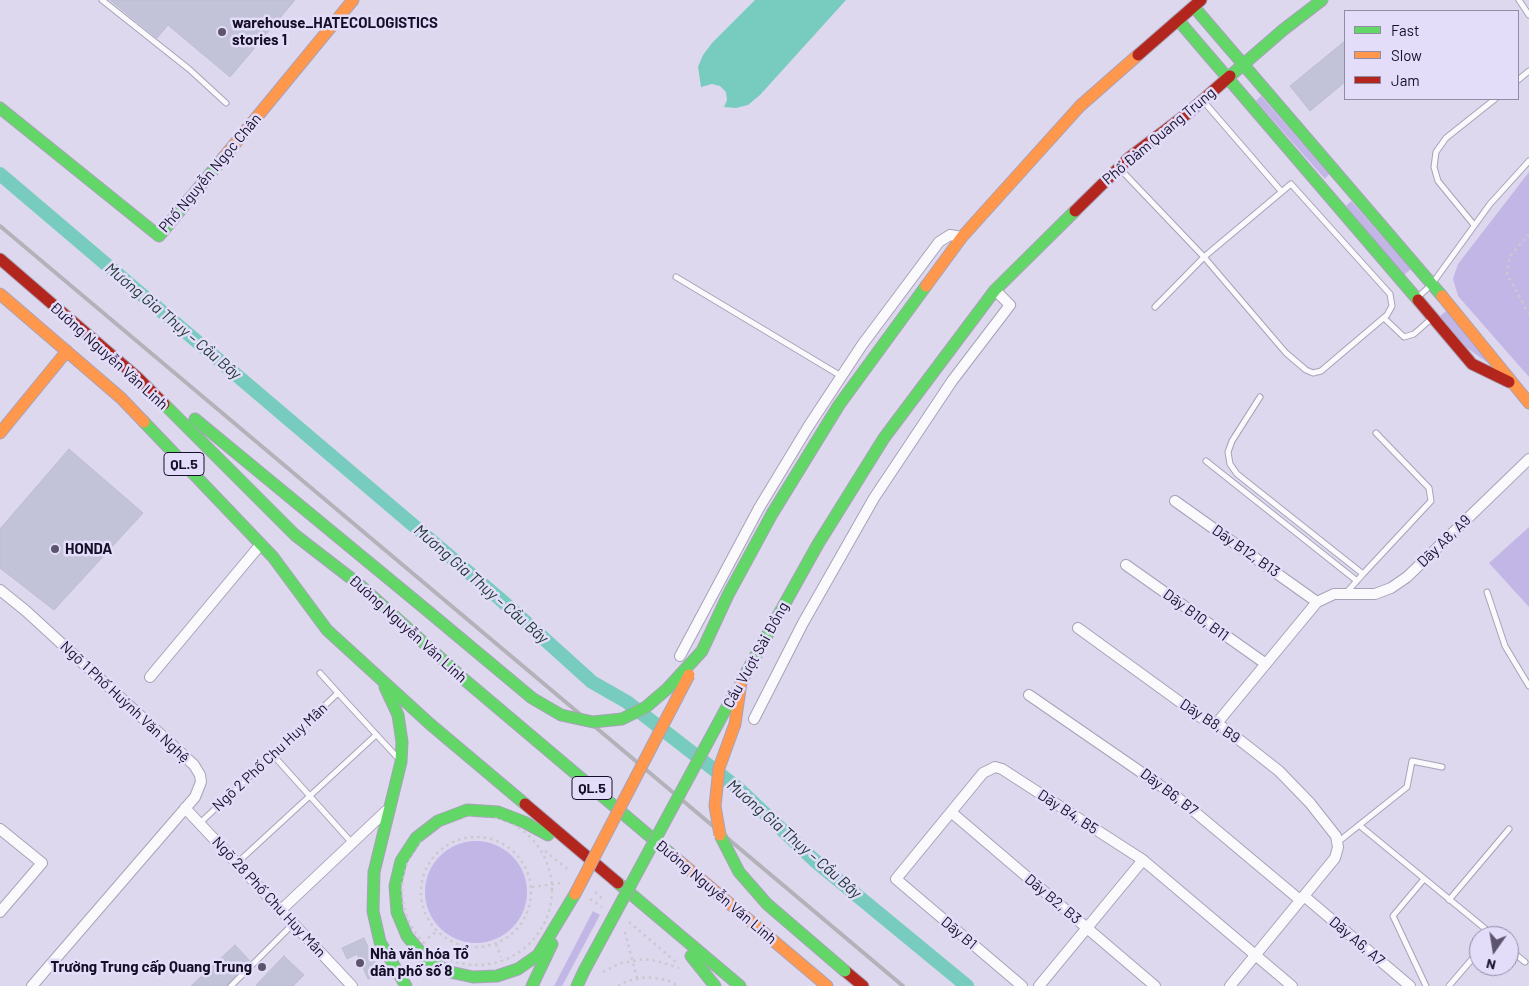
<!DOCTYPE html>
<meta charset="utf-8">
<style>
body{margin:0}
#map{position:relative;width:1529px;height:986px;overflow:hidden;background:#ddd8ee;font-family:Barlow,sans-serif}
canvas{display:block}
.legend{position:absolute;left:1344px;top:10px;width:175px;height:90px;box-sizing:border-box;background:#e3ddfa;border:1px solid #918ba6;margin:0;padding:6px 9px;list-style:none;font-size:15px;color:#160f28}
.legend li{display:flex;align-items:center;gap:10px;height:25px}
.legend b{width:25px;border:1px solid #918ba6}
.north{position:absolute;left:1469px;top:926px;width:50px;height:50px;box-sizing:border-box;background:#e3ddfa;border:1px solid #918ba6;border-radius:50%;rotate:193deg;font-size:14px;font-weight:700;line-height:20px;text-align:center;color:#160f28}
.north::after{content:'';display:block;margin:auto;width:18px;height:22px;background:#5c556d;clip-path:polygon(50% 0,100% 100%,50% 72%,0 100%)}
</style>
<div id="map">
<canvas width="1529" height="986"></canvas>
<ul class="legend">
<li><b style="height:6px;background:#63d668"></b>Fast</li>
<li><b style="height:6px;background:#ff974d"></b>Slow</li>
<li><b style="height:6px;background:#b3261e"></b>Jam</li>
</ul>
<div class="north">N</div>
</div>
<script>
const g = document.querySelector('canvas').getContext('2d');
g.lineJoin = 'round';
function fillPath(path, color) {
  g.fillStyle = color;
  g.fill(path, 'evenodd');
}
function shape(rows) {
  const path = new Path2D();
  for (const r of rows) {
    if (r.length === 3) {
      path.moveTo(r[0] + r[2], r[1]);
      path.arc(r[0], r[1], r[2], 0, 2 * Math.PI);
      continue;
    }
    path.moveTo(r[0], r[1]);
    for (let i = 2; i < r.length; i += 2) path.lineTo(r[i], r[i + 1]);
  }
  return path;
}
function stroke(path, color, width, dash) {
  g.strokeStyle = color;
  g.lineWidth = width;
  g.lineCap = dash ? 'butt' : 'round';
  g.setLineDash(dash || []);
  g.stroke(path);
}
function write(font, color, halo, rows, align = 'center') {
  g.font = font + ' Barlow,sans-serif';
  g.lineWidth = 5;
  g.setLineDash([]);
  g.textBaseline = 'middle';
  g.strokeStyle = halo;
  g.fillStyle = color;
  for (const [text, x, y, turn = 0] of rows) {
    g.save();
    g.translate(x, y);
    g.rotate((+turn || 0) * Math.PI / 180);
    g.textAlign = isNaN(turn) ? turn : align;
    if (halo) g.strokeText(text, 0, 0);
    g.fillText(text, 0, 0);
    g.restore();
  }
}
fillPath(shape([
 [1261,96,1329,174,1325,179,1256,101],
 [1529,172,1529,377,1458,296,1453,279,1458,264],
 [1351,201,1411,269,1404,275,1346,206],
 [1446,311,1495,368,1467,348,1440,316],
 [1529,527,1529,607,1489,563],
 [476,892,51],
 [593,911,600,915,562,986,554,986]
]), '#c2b6e6');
fillPath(shape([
 [755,0,846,0,760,95,748,105,736,108,724,107,727,100,726,92,720,86,712,84,701,87,698,67,703,55,712,43]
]), '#78ccbf');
stroke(shape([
 [0,174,500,599,592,682,627,702,739,789,814,860,967,986]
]), '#78ccbf', 14);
const building = shape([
 [110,0,295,0,230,77,168,25,157,38,110,0],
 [1345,41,1345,82,1310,111,1290,86,1345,41],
 [69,449,143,513,54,610,0,568,0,529,69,449],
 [364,938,380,974,368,979,357,954,347,959,342,948,364,938],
 [235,945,251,962,226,986,191,986,235,945],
 [284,956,304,975,293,986,258,986,256,985,284,956]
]);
fillPath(building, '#c2c2d9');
stroke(building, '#bcbcd3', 1);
const lane = shape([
 [102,0,189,69,226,103],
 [1519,0,1529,15],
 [1518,80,1529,71],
 [1205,103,1281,191],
 [1122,171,1204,257,1286,353,1306,370,1313,373,1321,371,1387,315,1392,306,1390,294,1291,184,1204,257,1155,307],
 [1474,225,1438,181,1434,167,1436,152,1446,138,1495,99],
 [676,277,841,376],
 [1417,298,1432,284,1490,204,1529,161],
 [1384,318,1404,337,1414,334,1431,319],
 [1260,397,1232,441,1228,452,1230,464,1237,474,1363,574,1431,501,1429,488,1376,433],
 [1206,461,1357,581],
 [1487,592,1505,646,1529,686],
 [1346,593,1363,574],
 [320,673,338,693],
 [273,755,352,843],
 [200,823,338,693,396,756],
 [1359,825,1494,936],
 [1338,842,1407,787,1412,761,1442,767],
 [237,863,376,735],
 [1424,879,1393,916,1426,986],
 [1449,900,1509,829],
 [1509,949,1525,962],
 [231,986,293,924],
 [1449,986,1479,951]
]);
const street = shape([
 [1175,501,1317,602],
 [1126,565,1266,664],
 [0,590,26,611,194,765,200,775,201,782,195,797,32,986],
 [1078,628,1202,718,1217,723,1246,745,1279,771,1310,803,1336,836,1338,847,1335,858,1230,986],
 [680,656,759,508,808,427,862,345,939,242,950,235,962,237],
 [150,677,261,544],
 [1029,695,1177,797,1300,900],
 [754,719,803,623,874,498,952,381,1010,305,995,290],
 [1217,723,1317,602,1334,594,1375,594,1391,588,1407,577,1529,459],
 [185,808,352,986],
 [951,812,1155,986],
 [0,829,42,863,0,912],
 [1304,896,1410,986],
 [281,910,386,811],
 [1022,986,896,879,983,773,995,767,1002,769,1143,860,1292,986],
 [1039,986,1143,860]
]);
const fast = shape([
 [1194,7,1442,296],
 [1178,20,1418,300],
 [1230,76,1283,30,1322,0],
 [0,108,159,236,224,157],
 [164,404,295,535,361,586,466,681,672,855],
 [195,419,429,612],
 [144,422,273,557,327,630,430,724,525,804],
 [702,651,728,595,772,514,839,405,926,286],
 [741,682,818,544,884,438,995,290,1075,211],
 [385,687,398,715,402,742,401,762,374,872,373,911,380,942,406,986],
 [548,835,524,822,498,812,467,810,438,821,416,838,401,861,395,886,397,912,407,936,426,959,450,972,473,977,497,976,518,969,538,955,575,894],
 [618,883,740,986],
 [691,956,715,986],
 [532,986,552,944],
 [577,986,584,971]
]);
const slow = shape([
 [224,157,353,0],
 [926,286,962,237,1080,106,1138,55],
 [0,294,121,398,144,422],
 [1442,296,1529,403],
 [0,433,67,351],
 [672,855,827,986]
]);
const jam = shape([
 [1138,55,1201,0],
 [1075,211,1130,157,1188,113,1230,76],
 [0,259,138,378,164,404],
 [1418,300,1472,364,1509,382],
 [525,804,618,883],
 [845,971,863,986]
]);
stroke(lane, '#a8a2b8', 7);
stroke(street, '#a8a2b8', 12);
stroke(fast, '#a8a2b8', 13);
stroke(slow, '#a8a2b8', 13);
stroke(jam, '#a8a2b8', 13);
stroke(shape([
 [1529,234,1510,256,1507,274,1529,314],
 [477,890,75],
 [476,892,55],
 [545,851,570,871],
 [532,887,562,883],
 [595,892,604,900],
 [590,899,602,907],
 [629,922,676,962],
 [625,932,637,978],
 [428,938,437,931],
 [496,944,501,957],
 [603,972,621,963,645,959,657,961,679,968],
 [618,986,627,981,647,977,667,980,678,986]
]), '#cac9d0', 2.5, [2.5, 4]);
stroke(lane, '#faf9fc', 5);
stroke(street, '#faf9fc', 10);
stroke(fast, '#63d668', 11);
stroke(slow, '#ff974d', 11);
stroke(jam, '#b3261e', 11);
stroke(shape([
 [0,226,903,986]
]), '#b3b2b8', 4);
const fastBridge = shape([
 [429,612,532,698,561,715,593,722,622,719,646,707,667,689,702,651],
 [720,835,739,872,767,904,845,971],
 [584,971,735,692]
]);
const slowBridge = shape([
 [720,835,715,806,719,768,735,724,741,682],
 [575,894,689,675]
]);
stroke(fastBridge, '#a8a2b8', 13, []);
stroke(slowBridge, '#a8a2b8', 13, []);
stroke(fastBridge, '#63d668', 11);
stroke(slowBridge, '#ff974d', 11);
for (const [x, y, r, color] of [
 [222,32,5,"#5c556d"],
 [55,549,5,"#5c556d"],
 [360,963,5,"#5c556d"],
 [262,967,5,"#5c556d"]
]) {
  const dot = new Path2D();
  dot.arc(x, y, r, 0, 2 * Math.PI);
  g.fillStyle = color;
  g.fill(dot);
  stroke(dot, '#e3ddfa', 2);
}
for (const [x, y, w] of [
 [184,464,40],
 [592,788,40]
]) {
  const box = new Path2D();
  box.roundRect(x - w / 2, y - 11.5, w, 23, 4);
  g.fillStyle = '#e3ddfa';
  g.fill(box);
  stroke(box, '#160f28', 1);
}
write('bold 14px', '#160f28', null, [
 ["QL.5",184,464],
 ["QL.5",592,788]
]);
write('bold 15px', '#160f28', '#e3ddfa', [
 ["warehouse_HATECOLOGISTICS",232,23],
 ["stories 1",232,40],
 ["HONDA",65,549],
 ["Nhà văn hóa Tổ",370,954],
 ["dân phố số 8",370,971],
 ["Trường Trung cấp Quang Trung",252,967,"right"]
], 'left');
write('15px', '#160f28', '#e3ddfa', [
 ["Phố Đàm Quang Trung",1159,136,-40],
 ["Phố Nguyễn Ngọc Chân",210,173,-50],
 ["Đường Nguyễn Văn Linh",109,356,42],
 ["Dãy A8, A9",1444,541,-44],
 ["Dãy B12, B13",1246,551,35],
 ["Dãy B10, B11",1196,615,36],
 ["Đường Nguyễn Văn Linh",408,629,42],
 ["Cầu Vượt Sài Đồng",756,655,-61],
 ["Ngõ 1 Phố Huỳnh Văn Nghệ",125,702,43],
 ["Dãy B8, B9",1210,721,33],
 ["Ngõ 2 Phố Chu Huy Mân",270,757,-43],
 ["Dãy B6, B7",1169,792,37],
 ["Dãy B4, B5",1068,812,33],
 ["Đường Nguyễn Văn Linh",716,892,40],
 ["Ngõ 28 Phố Chu Huy Mân",269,897,47],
 ["Dãy B2, B3",1053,899,40],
 ["Dãy B1",959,933,40],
 ["Dãy A6, A7",1357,941,40]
]);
write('italic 16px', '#203b33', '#e3ddfa', [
 ["Mương Gia Thụy – Cầu Bây",173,321,40],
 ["Mương Gia Thụy – Cầu Bây",481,584,41],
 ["Mương Gia Thụy – Cầu Bây",794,839,41]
]);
</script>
